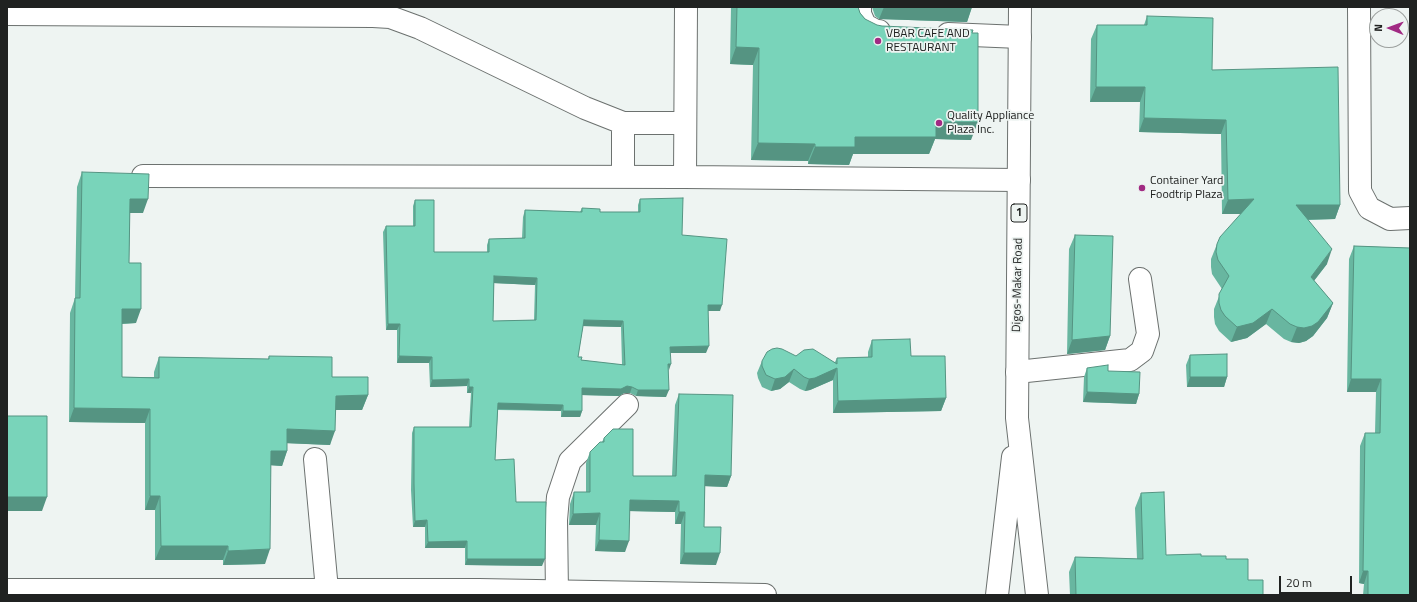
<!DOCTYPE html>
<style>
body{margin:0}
#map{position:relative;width:1417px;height:602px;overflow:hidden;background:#eef4f2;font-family:"Titillium Web",sans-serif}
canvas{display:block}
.frame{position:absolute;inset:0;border:8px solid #202221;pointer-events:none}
.north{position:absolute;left:1369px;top:8px;width:40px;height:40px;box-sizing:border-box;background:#eef4f2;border:1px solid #9ca09e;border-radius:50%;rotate:271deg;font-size:11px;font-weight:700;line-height:16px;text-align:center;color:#202221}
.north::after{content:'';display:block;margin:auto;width:14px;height:18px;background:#a12a83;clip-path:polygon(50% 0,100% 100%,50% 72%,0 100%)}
.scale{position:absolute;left:1279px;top:576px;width:73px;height:18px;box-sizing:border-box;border:2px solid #202221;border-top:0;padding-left:5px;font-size:12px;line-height:14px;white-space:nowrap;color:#202221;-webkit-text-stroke:3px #eef4f2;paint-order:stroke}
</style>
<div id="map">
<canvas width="1417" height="602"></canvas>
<div class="frame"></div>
<div class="north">N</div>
<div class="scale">20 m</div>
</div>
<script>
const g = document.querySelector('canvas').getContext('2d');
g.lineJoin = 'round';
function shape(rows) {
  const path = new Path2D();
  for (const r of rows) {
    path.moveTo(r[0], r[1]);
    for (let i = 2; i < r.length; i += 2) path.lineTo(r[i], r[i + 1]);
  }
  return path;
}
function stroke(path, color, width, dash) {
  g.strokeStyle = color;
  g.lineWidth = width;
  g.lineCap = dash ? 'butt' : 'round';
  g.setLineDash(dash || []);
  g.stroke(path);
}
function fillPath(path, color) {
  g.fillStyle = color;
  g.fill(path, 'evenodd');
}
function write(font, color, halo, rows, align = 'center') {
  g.font = font + ' "Titillium Web",sans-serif';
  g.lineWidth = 3.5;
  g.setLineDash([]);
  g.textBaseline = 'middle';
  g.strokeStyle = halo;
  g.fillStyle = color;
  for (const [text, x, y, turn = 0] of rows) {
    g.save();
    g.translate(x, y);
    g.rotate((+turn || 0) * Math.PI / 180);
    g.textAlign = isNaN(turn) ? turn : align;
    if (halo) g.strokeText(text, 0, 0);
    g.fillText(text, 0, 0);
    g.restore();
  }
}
const minor = shape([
 [860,7,860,14,865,25,876,31,879,31],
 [1359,7,1360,191,1369,208,1390,219,1410,218],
 [7,14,373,16,390,17,420,28,585,108,623,123,685,123],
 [948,34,1020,37],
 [143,176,685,177,1019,180],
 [623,177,623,123],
 [685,177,686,7],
 [1017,372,1130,360,1142,351,1148,334,1140,279],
 [315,459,327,590],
 [557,593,556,520,558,497,570,461,627,405]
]);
const major = shape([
 [1020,7,1017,418,1037,595],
 [7,590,479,590,765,595],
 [997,595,1013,457]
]);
stroke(minor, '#6c716f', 24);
stroke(major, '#6c716f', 24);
stroke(minor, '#fff', 22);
stroke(major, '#fff', 22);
fillPath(shape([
 [731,7,858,7,860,13,971,140,935,139,929,154,853,154,849,165,808,164,808,161,751,160,753,65,730,64],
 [872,7,972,7,967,22,879,19,875,16],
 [1147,16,1212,70,1340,205,1335,219,1308,220,1327,264,1314,281,1333,303,1327,318,1313,336,1306,341,1299,343,1291,342,1284,339,1266,324,1247,338,1231,342,1219,331,1215,324,1214,317,1214,309,1222,289,1212,274,1211,267,1211,259,1217,244,1241,214,1222,214,1221,134,1139,132,1140,102,1090,102,1091,39,1097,25,1144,25],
 [82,172,143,213,130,213,129,263,136,323,122,324,122,377,154,377,154,372,159,357,268,359,269,356,332,377,368,395,362,410,336,410,330,445,287,443,287,451,282,466,271,465,265,564,223,565,223,560,155,560,155,510,145,510,145,423,69,422,70,313,75,298,77,187],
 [640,199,682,235,720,311,708,311,706,353,670,353,666,397,636,396,630,393,624,393,619,396,582,395,582,411,580,417,561,417,561,411,498,410,495,460,516,502,542,566,465,565,465,548,425,548,425,527,413,527,411,490,412,433,414,427,469,427,471,393,467,393,467,386,430,387,429,363,397,363,397,330,386,330,383,232,386,226,413,226,413,206,415,200,434,252,487,252,487,245,489,239,522,238,523,217,525,210,580,212,582,208,600,212,638,212,638,205],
 [494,283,535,285,534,320,493,321],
 [583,326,621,327,622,365,581,360,578,357],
 [1075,235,1110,336,1105,350,1067,354,1069,249],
 [1354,246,1410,248,1410,595,1363,595,1364,584,1359,583,1360,446,1365,433,1375,433,1376,392,1347,392,1349,259],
 [872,340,911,356,946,398,941,411,833,413,833,380,810,390,805,391,800,389,789,382,780,389,771,391,762,387,758,378,757,373,762,361,796,356,835,362,837,358,868,357,868,352],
 [1190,355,1227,377,1224,387,1187,387,1186,365],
 [1087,368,1108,371,1139,394,1136,404,1083,402,1084,377],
 [679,394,731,476,727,487,705,486,704,527,716,565,680,564,681,524,675,524,675,512,630,511,625,552,595,551,596,525,569,525,570,504,574,492,586,492,586,463,590,452,602,442,604,438,633,476,672,476,675,405],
 [1141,493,1166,555,1201,556,1226,559,1248,580,1263,595,1070,595,1069,572,1075,557,1137,559,1135,508]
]), '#68b6a0');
fillPath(shape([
 [884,7,972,7,967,22,879,19],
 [736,47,759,48,753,65,730,64],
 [1096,87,1145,87,1140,102,1090,102],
 [1144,118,1226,120,1221,134,1139,132],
 [936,122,978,122,971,140,935,139,929,154,853,154,849,165,808,164,815,147,855,137],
 [758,143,815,144,808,161,751,160],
 [130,199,148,199,143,213,125,213],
 [1254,199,1249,214,1222,214,1228,200],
 [1296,205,1340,205,1335,219,1290,220],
 [1332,249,1327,264,1305,292,1311,277],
 [494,276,537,278,535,285,492,283],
 [1333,303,1327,318,1313,336,1306,341,1299,343,1291,342,1297,327],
 [708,305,722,305,720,311,705,311],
 [122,309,141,309,136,323,117,324],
 [1272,309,1266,324,1247,338,1231,342,1237,327],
 [584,320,623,321,621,327,581,326],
 [388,324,400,324,397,330,386,330],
 [1110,336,1105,350,1067,354,1072,340],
 [709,346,706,353,667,353,670,347],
 [399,356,432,357,429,363,397,363],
 [668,364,671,364,669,370],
 [837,368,833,380,810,390,805,391,809,379],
 [794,369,789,382,780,389,771,391,775,379],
 [1190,377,1227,377,1224,387,1187,387],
 [469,379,467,386,430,387,432,380],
 [1351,379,1381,379,1376,392,1347,392],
 [627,386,632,387,630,393,624,393,619,396,580,395,582,388],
 [469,387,473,387,471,393,467,393],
 [638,390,669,390,666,397,636,396],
 [1087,392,1139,394,1136,404,1083,402],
 [368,395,362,410,331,410,336,396],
 [946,398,941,411,833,413,838,401],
 [498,403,563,405,561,411,496,409],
 [74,408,150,409,145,423,69,422],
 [563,411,582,411,580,417,561,417],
 [287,429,335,431,330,445,282,443],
 [271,451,287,451,282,466,266,465],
 [705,475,731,476,727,487,701,486],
 [150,496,160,496,155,510,145,510],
 [7,497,47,497,42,511,7,511],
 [630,500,679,501,675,512,626,511],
 [679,512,685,512,681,524,675,524],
 [600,513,596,525,569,525,573,514],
 [427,520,425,527,413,527,415,521],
 [599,540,629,541,625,552,595,551],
 [467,541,465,548,425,548,428,542],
 [161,546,228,546,223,560,155,560],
 [270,549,265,564,223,565,228,551],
 [684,553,720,553,716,565,680,564],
 [467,559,545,559,542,566,465,565],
 [1363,571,1368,571,1364,584,1359,583]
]), '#559482');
const building = shape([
 [737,7,858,7,860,13,865,19,877,25,882,26,973,30,972,33,978,33,978,122,936,122,936,137,855,137,855,147,815,147,815,144,758,143,759,48,736,47,737,7],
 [1147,16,1213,18,1212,70,1338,67,1340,205,1296,205,1332,249,1311,277,1333,303,1318,322,1312,326,1304,328,1297,327,1290,324,1272,309,1253,323,1237,327,1225,316,1221,310,1219,303,1219,294,1229,276,1218,260,1216,252,1217,244,1220,237,1254,199,1228,200,1226,120,1144,118,1145,87,1096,87,1097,25,1147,25,1147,16],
 [82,172,149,174,148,199,130,199,129,263,141,263,141,309,122,309,122,377,159,378,159,357,269,359,269,356,332,357,332,377,368,377,368,395,336,396,335,431,287,429,287,451,271,451,270,549,228,551,228,546,161,546,160,496,150,496,150,409,74,408,75,298,80,298,82,172],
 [683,198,682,235,727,239,722,305,708,305,709,346,670,347,671,364,668,364,669,390,638,390,632,387,627,386,621,389,582,388,582,411,563,411,563,405,498,403,495,460,514,459,516,502,546,502,545,559,467,559,467,541,428,542,427,520,415,521,414,484,414,427,471,427,473,387,469,387,469,379,432,380,432,357,399,356,400,324,388,324,386,226,415,226,415,200,434,200,434,252,489,252,489,239,525,238,525,210,582,212,582,208,600,209,600,212,640,212,640,199,683,198],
 [494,276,537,278,536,320,493,321,494,276],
 [584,320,623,321,625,365,581,360,582,357,578,357,584,320],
 [1075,235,1113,236,1110,336,1072,340,1075,235],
 [1354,246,1410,248,1410,595,1368,595,1368,571,1363,571,1365,433,1380,433,1381,379,1351,379,1354,246],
 [910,339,911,356,945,356,946,398,838,401,837,368,815,378,809,379,804,377,794,369,785,377,775,379,766,375,762,366,762,361,767,352,772,349,777,348,782,349,796,356,804,350,813,349,837,364,837,358,872,357,872,340,910,339],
 [1227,354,1227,377,1190,377,1190,355,1227,354],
 [1108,365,1108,371,1140,372,1139,394,1087,392,1087,368,1108,365],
 [679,394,733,395,731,476,705,475,704,527,721,527,720,553,684,553,685,512,679,512,679,501,630,500,629,541,599,540,600,513,573,514,574,492,590,492,590,452,600,442,604,442,604,438,613,429,633,429,633,476,676,476,679,394],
 [7,416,47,416,47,497,7,497,7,416],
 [1164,492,1166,555,1201,554,1201,556,1226,556,1226,559,1248,559,1248,580,1263,580,1263,595,1076,595,1075,557,1143,559,1141,493,1164,492]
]);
fillPath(building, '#79d4ba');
stroke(building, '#559482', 1);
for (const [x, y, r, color] of [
 [878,41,4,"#a12a83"],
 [939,123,4,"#a12a83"],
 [1142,188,4,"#a12a83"]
]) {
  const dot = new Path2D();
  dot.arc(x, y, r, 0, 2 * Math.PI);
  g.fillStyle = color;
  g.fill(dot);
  stroke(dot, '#eef4f2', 1.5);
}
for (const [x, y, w] of [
 [1019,213,16]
]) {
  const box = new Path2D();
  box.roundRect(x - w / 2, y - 9, w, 18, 3);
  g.fillStyle = '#eef4f2';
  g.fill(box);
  stroke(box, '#202221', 1);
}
write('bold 11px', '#202221', null, [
 ["1",1019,213]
]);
write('12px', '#202221', '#eef4f2', [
 ["VBAR CAFE AND",886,34],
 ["RESTAURANT",886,48],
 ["Quality Appliance",947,116],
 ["Plaza Inc.",947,130],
 ["Container Yard",1150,181],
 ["Foodtrip Plaza",1150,195]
], 'left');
write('12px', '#202221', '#eef4f2', [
 ["Digos-Makar Road",1018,285,-89]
]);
</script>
